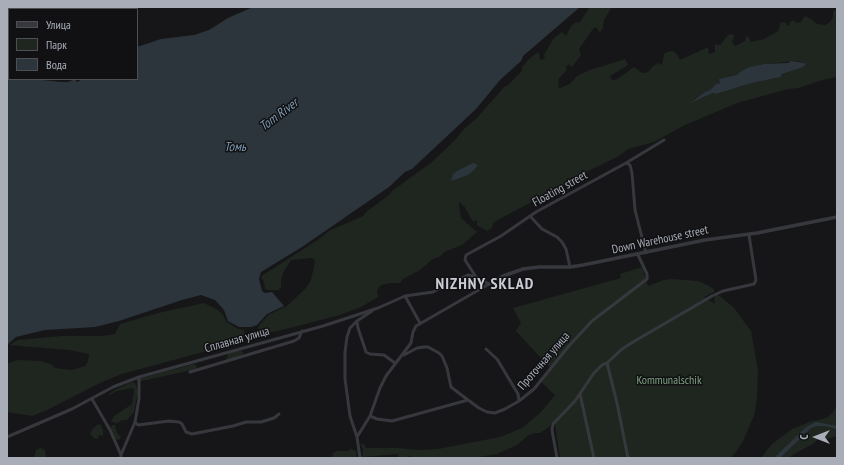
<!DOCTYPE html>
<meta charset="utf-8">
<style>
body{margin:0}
#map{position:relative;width:844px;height:465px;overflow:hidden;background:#161618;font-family:"PT Sans Narrow",sans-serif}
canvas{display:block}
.frame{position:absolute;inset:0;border:8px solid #a8adb8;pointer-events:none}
.legend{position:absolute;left:8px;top:8px;width:130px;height:72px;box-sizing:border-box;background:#111113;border:1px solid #4d4f55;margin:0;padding:5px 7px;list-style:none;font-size:12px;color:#a8adb8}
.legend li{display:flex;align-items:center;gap:8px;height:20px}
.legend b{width:20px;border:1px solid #4d4f55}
.north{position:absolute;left:796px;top:417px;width:40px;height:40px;-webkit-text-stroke:3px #111113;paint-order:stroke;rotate:270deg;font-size:11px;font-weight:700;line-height:16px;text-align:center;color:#a8adb8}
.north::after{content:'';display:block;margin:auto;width:14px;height:18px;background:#a8adb8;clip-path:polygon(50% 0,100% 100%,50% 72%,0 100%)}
</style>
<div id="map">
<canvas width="844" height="465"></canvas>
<div class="frame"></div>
<ul class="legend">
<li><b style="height:5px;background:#37383d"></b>Улица</li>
<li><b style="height:11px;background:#1e261f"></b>Парк</li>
<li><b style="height:11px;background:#2c353c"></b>Вода</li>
</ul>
<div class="north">С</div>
</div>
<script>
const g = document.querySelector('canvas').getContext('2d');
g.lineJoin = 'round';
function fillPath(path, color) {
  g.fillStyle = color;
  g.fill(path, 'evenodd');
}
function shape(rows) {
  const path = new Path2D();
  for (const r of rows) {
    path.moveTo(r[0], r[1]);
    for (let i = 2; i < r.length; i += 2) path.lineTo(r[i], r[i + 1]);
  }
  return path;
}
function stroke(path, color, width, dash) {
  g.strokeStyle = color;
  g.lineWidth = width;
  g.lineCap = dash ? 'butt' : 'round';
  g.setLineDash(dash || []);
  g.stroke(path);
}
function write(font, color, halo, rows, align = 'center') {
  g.font = font + ' "PT Sans Narrow",sans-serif';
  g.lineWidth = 3;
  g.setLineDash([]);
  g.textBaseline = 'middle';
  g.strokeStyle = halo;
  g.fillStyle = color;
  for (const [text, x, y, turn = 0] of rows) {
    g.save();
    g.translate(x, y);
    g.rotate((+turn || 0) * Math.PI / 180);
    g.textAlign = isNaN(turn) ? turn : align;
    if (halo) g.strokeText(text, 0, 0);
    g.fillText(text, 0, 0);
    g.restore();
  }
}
fillPath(shape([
 [590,7,612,7,604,20,603,28,600,33,596,27,593,29,579,49,581,55,572,67,569,64,566,67,567,70,559,78,558,87,560,88,570,84,577,76,590,70,625,59,628,65,610,76,612,80,616,80,634,67,642,73,648,72,652,67,658,63,662,65,664,54,667,52,673,51,677,54,680,60,708,47,709,54,715,52,715,44,720,45,728,35,733,34,734,36,732,42,735,46,745,41,746,37,748,36,751,42,764,39,778,31,781,22,786,23,787,26,789,25,790,22,794,20,796,23,801,22,805,16,811,19,817,24,825,25,830,22,833,17,833,11,837,10,837,77,822,80,799,88,788,89,737,103,683,126,654,142,628,149,619,156,582,174,574,182,566,185,561,185,557,189,505,216,493,223,492,228,487,231,477,225,477,220,473,222,464,206,461,204,461,201,459,204,461,218,477,232,462,245,444,252,441,256,433,259,420,270,403,279,400,283,391,283,381,285,377,290,378,297,361,307,340,315,286,329,269,333,264,333,259,330,258,327,268,315,287,306,305,289,311,280,315,262,314,259,311,258,291,260,284,271,281,280,281,288,278,290,269,290,265,289,264,282,261,277,263,275,319,239,329,231,363,216,366,212,389,195,392,191,432,162,455,140,465,128,476,119,505,86,507,86,522,71,522,67,529,59,538,52,540,56,539,59,542,60,545,58,544,55,553,39,562,32,566,36,571,26,576,22,579,23],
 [797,61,805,63,783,74,781,77,748,84,723,92,715,94,713,93,693,100,711,89,716,84,737,75,749,67,764,64],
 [642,267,648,286,664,280,671,279,698,281,709,286,714,289,714,292,704,297,715,304,714,297,717,295,720,296,734,308,751,331,758,370,757,397,755,413,743,441,736,452,730,458,560,458,555,424,568,410,567,407,549,427,540,433,535,433,529,435,517,445,497,454,472,458,415,458,408,456,406,458,399,458,398,454,362,457,363,449,360,444,364,444,366,448,397,448,421,450,438,449,500,437,522,428,541,412,555,395,539,380,550,368,516,331,521,323,513,308,621,278,620,274],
 [204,303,218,310,223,315,227,322,238,329,244,330,245,336,240,342,122,374,102,382,47,410,32,416,7,412,7,364,17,360,40,361,51,364,55,368,72,370,85,366,88,361,89,354,69,350,9,345,18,340,62,336,102,336,115,334,120,324,158,313],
 [239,350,243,352,243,354,230,360,226,359,228,354],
 [194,364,196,365,197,369,141,381,140,379,142,378],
 [132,382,135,383,138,392,134,412,127,420,123,420,117,423,113,422,111,421,114,416,132,404,134,390,133,388,117,391,110,395,109,394,115,390],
 [837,405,837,436,824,440,818,439,813,444,794,454,789,458,761,458,772,444,792,429,812,421,819,420,828,417,833,412],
 [98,424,101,425,103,430,103,436,99,435,98,438,95,439,90,434,92,430],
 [112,425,115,425,117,433,121,437,119,440,115,439,111,428],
 [41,448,45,450,46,458,32,458,34,458,36,450],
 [351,449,356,451,357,458,332,458,333,453,337,451,348,451]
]), '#1e261f');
fillPath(shape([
 [253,7,580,7,523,56,521,61,500,80,476,109,412,169,405,172,389,187,302,247,261,272,259,279,262,291,265,293,272,292,284,306,267,314,257,325,251,327,239,327,228,321,224,310,215,300,201,295,182,300,119,321,95,327,45,330,16,337,7,345,7,67,9,67,9,79,33,79,61,82,68,82,75,79,77,82,83,79,137,79,137,47,161,39,194,35,209,30,228,18],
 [791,61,805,63,806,64,803,67,782,74,781,77,748,84,723,92,715,94,713,93,690,103,705,92,711,89,716,84,720,83,719,79,737,75,740,72,749,67,764,64,788,63],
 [473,163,478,165,474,170,468,175,451,181,453,174,457,171],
 [816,422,837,426,837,429,825,426,816,426,811,428,780,458,774,458,806,427]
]), '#2c353c');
stroke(shape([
 [105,7,105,9],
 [52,9,52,7],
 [7,50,9,51],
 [626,163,630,165,632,173,635,210,646,253],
 [530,216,542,229,557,237,562,242,566,249,570,267],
 [489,284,476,277,465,260,466,255,501,236,536,212,626,163,664,140],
 [405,296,420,323],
 [357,321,358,328,366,352,370,354,384,355,395,363],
 [486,349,497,359,518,394,519,401],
 [404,355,417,348,424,347,428,347,439,353,442,356,447,368,451,387,468,400],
 [607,363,617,403,628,458],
 [190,372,294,341,299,338,302,331],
 [580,394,594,458],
 [92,399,110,430,121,455,121,458],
 [370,416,377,419,392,421,468,400,479,408,487,412,495,413,505,409,519,401,534,389,568,347,592,321,647,279,647,274,638,255],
 [135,422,138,425,169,421,179,422,182,424,186,432,192,434,233,426,246,422,261,422,274,418,279,414],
 [7,437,72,409,113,387,139,377,323,326,378,308,405,296,433,292,468,275,476,277],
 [357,437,370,416,380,388,386,376,411,343,413,332,416,326,489,284],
 [121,455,135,422,139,399,139,377],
 [360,458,357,437,350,416,345,379,345,352,347,337,350,328,357,321,372,311],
 [557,458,552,430,553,424,575,401,594,373,602,365,607,363,622,349,633,342,712,296,723,291,754,284,756,280,749,235]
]), '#37383d', 3);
stroke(shape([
 [489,284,503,276,523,269,539,267,570,267,583,265,705,240,757,233,837,217]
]), '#37383d', 3.5);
write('12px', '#a8adb8', '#111113', [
 ["Floating street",560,189,-29],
 ["Down Warehouse street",660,240,-12],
 ["Сплавная улица",237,340,-16],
 ["Проточная улица",544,361,-49]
]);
write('12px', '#7fa381', '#111113', [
 ["Kommunalschik",669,381]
]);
write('italic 13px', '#7f9bb3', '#111113', [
 ["Tom River",279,115,-37],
 ["Томь",235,147]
]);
g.letterSpacing = '1px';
write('bold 16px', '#c9ccd4', '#111113', [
 ["NIZHNY SKLAD",485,284]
]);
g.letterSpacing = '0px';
</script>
